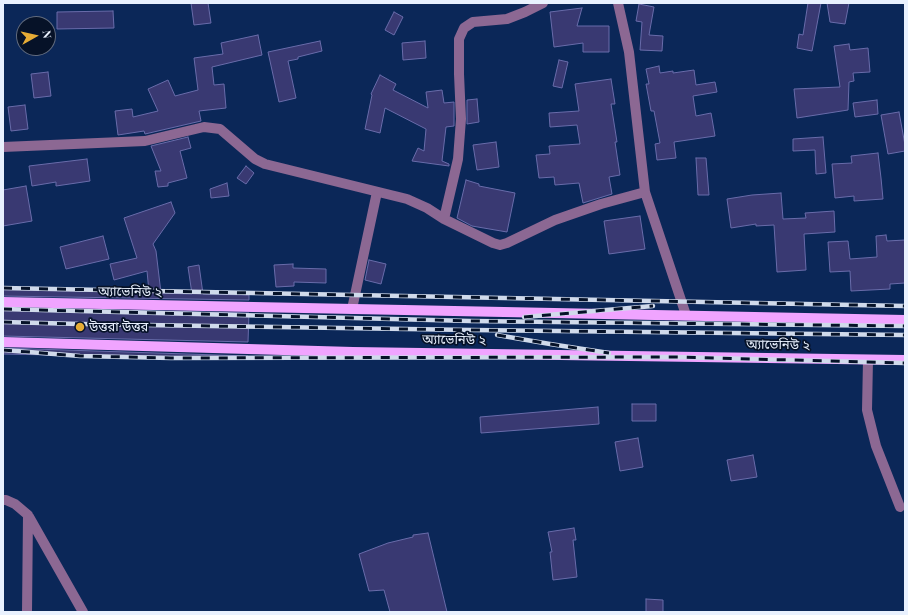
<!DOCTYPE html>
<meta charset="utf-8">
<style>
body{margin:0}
#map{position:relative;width:908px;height:615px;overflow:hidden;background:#0b2758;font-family:"Playfair Display",serif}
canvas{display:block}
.frame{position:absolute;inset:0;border:4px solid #e9f1fe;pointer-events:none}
.north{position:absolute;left:16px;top:16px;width:40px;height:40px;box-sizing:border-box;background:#061228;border:1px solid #616b7e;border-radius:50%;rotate:82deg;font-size:11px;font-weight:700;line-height:16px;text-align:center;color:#e9f1fe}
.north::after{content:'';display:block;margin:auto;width:14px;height:18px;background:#e6ac36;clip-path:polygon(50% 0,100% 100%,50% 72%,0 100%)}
</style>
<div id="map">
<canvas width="908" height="615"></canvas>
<div class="frame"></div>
<div class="north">N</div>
</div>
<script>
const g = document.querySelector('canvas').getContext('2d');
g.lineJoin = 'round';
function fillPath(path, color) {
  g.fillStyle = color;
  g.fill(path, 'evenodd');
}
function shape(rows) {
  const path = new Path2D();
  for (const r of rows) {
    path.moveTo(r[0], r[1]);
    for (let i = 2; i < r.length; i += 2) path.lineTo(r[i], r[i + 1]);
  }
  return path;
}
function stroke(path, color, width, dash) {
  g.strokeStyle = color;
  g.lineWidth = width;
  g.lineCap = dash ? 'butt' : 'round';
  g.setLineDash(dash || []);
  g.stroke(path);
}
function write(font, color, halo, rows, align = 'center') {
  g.font = font + ' "Playfair Display","Noto Sans Bengali",serif';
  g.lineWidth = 3.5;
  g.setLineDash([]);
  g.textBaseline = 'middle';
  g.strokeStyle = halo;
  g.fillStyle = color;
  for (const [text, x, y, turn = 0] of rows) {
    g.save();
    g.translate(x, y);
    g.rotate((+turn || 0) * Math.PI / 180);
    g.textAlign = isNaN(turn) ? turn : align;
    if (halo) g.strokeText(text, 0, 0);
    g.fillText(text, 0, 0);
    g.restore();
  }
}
const building = shape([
 [191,3,208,3,211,23,194,25,191,3],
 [808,3,821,3,812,51,797,48,799,34,803,35,808,3],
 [827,3,849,3,845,24,830,22,827,3],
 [639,4,654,7,649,35,663,36,662,51,640,50,642,22,636,21,639,4],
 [582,8,577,26,609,26,609,52,583,52,583,43,554,47,550,12,582,8],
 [113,11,114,28,57,29,57,12,113,11],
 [394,12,403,17,394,35,385,30,394,12],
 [258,35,262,55,212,67,214,85,224,84,226,108,199,111,201,121,145,134,144,131,118,135,115,111,132,109,133,117,158,111,148,89,168,80,175,96,198,90,194,58,223,54,221,43,258,35],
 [320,41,322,51,298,57,298,59,288,61,296,98,279,102,268,52,320,41],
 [425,41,426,58,403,60,402,43,425,41],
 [849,44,850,50,868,48,870,72,853,73,854,81,849,82,848,110,797,118,794,89,840,87,834,46,849,44],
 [559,60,568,62,562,88,553,86,559,60],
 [659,66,660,73,673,71,673,73,694,70,696,85,715,82,717,92,693,96,696,116,711,113,715,136,674,142,676,158,657,160,655,144,660,143,654,111,651,111,646,84,649,84,646,69,659,66],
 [48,72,51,96,34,98,31,74,48,72],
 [380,75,396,84,393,90,428,108,426,92,442,90,444,103,454,102,454,126,446,127,442,161,449,164,449,166,412,161,418,148,424,151,426,129,385,108,380,133,365,129,372,95,371,94,380,75],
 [611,79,615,104,611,104,617,142,615,142,620,175,609,177,612,194,583,203,579,183,555,185,554,177,539,178,536,155,550,154,549,146,580,144,577,125,550,127,549,113,579,111,575,84,611,79],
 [477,99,479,122,467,124,467,100,477,99],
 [877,100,878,114,855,117,853,103,877,100],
 [25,105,28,129,11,131,8,107,25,105],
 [899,112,905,145,905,151,888,154,881,115,899,112],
 [188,137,191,148,180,151,187,178,168,183,168,186,158,187,155,171,161,171,151,146,188,137],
 [823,137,826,173,816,174,815,150,793,151,793,139,823,137],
 [496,142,499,167,477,170,473,145,496,142],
 [878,153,881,178,883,199,854,201,854,196,835,198,832,164,852,163,851,156,878,153],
 [696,158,706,158,709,195,698,195,696,158],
 [87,159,90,181,56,186,56,182,32,186,29,166,87,159],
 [246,166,254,173,246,184,237,178,246,166],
 [466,180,479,184,479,186,515,193,507,232,472,226,457,218,466,180],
 [227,183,229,196,211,198,210,189,227,183],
 [26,186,32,221,3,226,3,190,26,186],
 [781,193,783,219,806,218,805,213,834,211,835,232,804,234,806,270,777,272,774,225,756,226,756,224,731,228,727,199,752,195,781,193],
 [171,202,175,213,153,244,156,251,161,293,192,294,188,267,199,265,203,294,249,295,249,300,3,296,3,289,149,292,147,271,114,280,110,264,137,258,124,218,171,202],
 [640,216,645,249,609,254,604,221,640,216],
 [886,235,887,241,905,240,905,283,890,284,890,289,851,291,850,271,830,272,828,242,848,241,850,259,877,257,876,236,886,235],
 [103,236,109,259,66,269,60,247,103,236],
 [369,260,386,264,381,284,365,280,369,260],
 [293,264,293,268,326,269,326,283,294,282,294,286,276,287,274,265,293,264],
 [3,308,249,313,248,342,3,336,3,308],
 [3,348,248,356,248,359,3,354,3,348],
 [632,404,656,404,656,421,632,421,632,404],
 [598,407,599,424,481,433,480,417,598,407],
 [638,438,643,467,620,471,615,442,638,438],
 [753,455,757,477,731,481,727,460,753,455],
 [574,528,576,540,573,540,577,577,553,580,550,552,552,552,548,532,574,528],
 [428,533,447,612,390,612,384,590,369,591,359,554,388,543,413,537,413,535,428,533],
 [646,599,663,600,663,612,646,612,646,599]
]);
fillPath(building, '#393972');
stroke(building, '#696caa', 1);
stroke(shape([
 [3,147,145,141,204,127,220,129,255,159,265,164,407,199,427,208,444,219,493,243,500,245,507,243,555,220,601,204,645,192,629,52,618,3],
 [645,192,686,315],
 [444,219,458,159,461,119,459,74,459,39,464,28,473,22,507,19,525,12,543,3],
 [352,309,377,192],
 [868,360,867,410,876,446,900,507],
 [3,500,6,500,15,504,28,515,83,612],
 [27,612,28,515]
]), '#8c6893', 10);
stroke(shape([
 [3,302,905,320],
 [3,342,353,352,905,360]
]), '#f0a4ff', 10);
const rail = shape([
 [3,288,905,306],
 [3,309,80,311,470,321,905,326],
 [524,317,653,306],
 [3,322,80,324,471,330,905,335],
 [497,335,550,344,609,353],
 [3,350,80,356,171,358,676,357,905,363]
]);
stroke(rail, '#d0daeb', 4.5);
stroke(rail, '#061228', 3, [9]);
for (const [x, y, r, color] of [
 [80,327,5,"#e6ac36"]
]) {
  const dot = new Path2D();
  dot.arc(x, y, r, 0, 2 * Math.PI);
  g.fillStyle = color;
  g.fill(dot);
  stroke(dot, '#061228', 1.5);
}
write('13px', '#e9f1fe', '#061228', [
 ["অ্যাভেনিউ ২",130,292,1],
 ["অ্যাভেনিউ ২",454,340,1],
 ["অ্যাভেনিউ ২",778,345,1]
]);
write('13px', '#e9f1fe', '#061228', [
 ["উত্তরা উত্তর",89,327]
], 'left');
</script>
